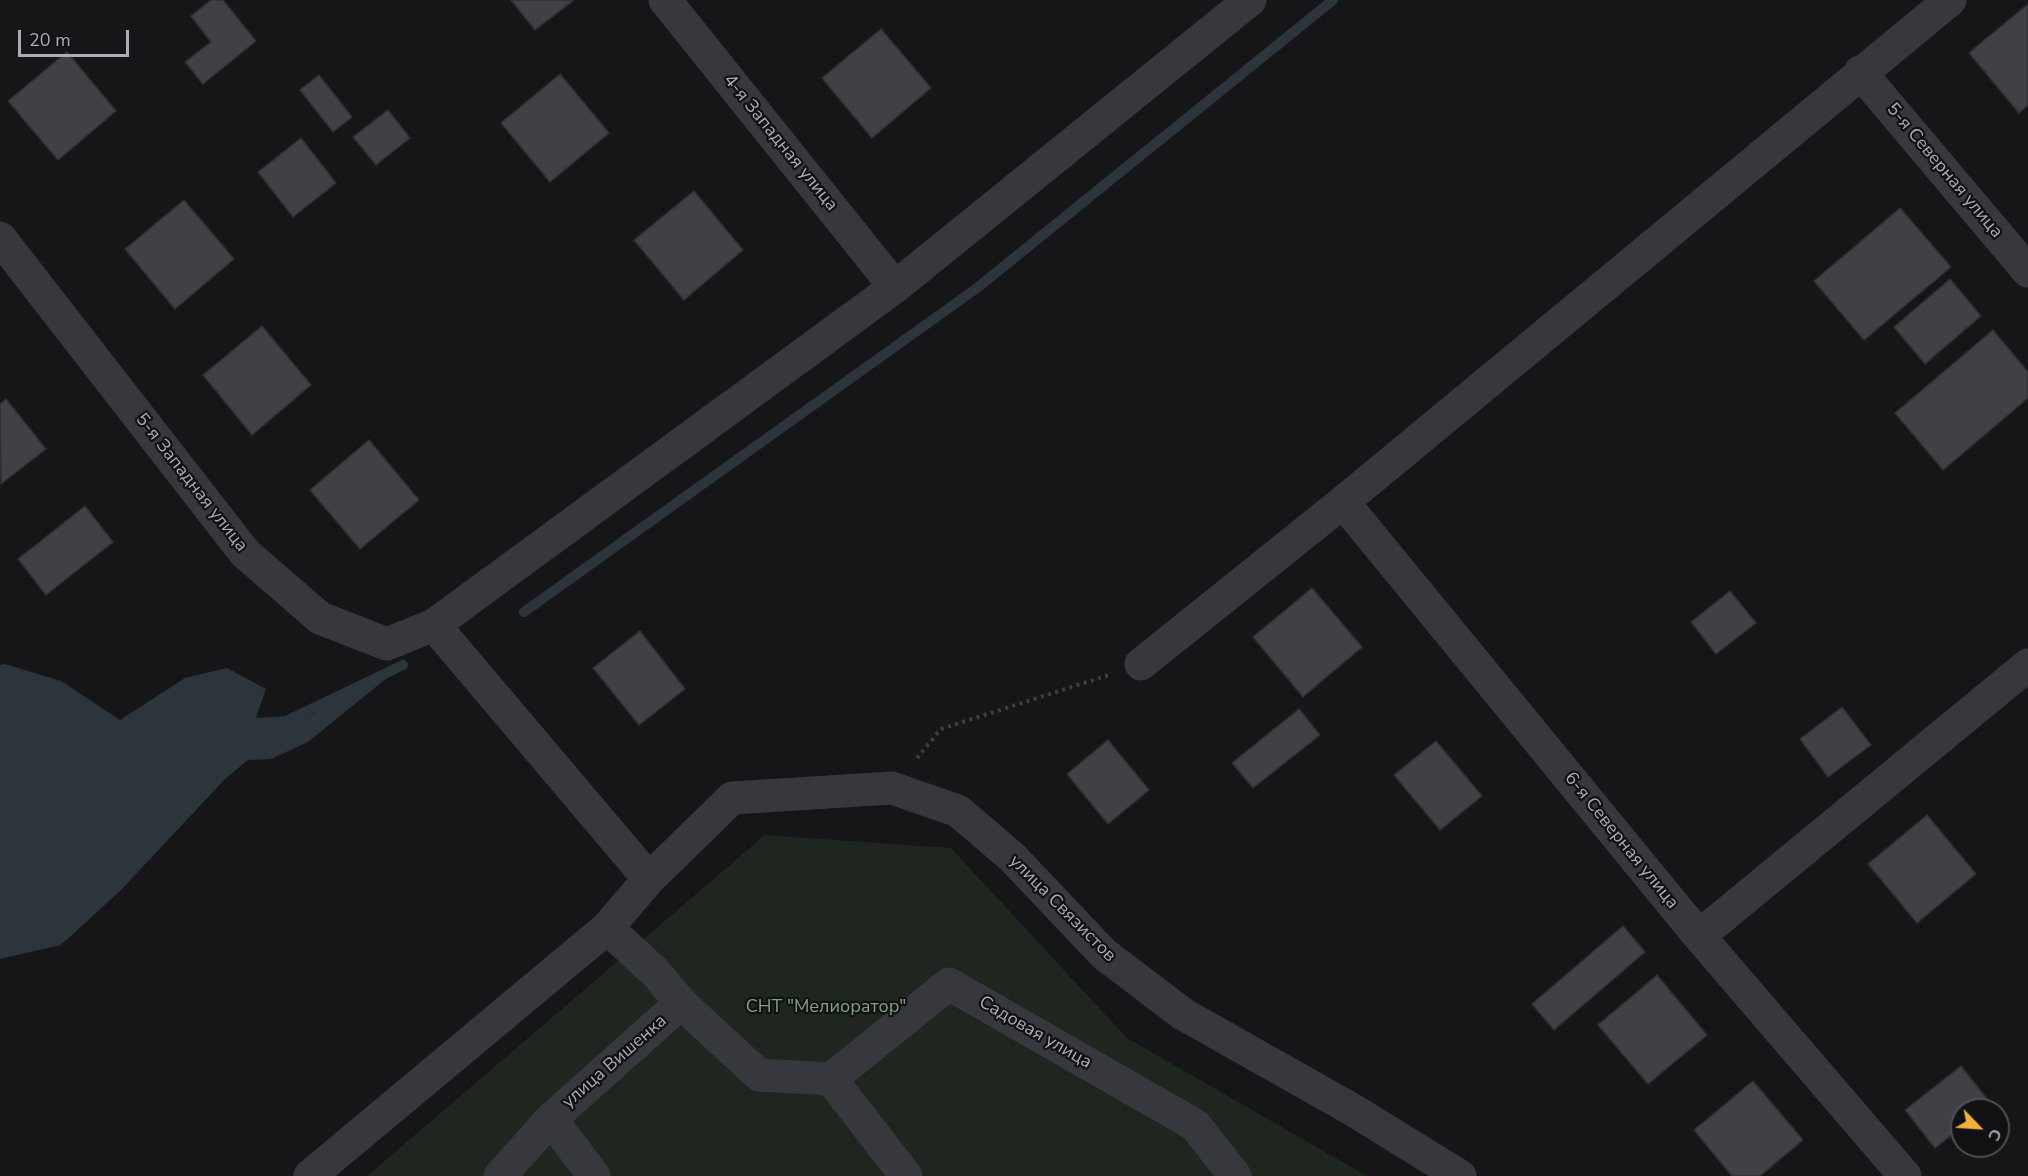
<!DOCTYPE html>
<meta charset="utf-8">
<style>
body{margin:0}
#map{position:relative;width:2028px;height:1176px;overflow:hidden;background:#161618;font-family:"Nunito Sans",sans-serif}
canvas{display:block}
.north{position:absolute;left:1950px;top:1098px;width:60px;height:60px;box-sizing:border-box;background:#111113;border:2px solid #4d4f55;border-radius:50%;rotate:115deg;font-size:16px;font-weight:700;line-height:24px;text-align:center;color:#a8adb8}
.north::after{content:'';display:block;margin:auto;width:21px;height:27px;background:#f2b134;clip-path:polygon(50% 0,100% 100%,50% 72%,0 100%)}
.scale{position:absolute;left:18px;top:30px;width:111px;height:27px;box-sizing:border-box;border:3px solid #a8adb8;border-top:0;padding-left:8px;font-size:18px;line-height:21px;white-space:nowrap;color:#a8adb8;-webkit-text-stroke:4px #111113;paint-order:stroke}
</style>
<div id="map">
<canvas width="2028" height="1176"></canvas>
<div class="north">С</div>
<div class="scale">20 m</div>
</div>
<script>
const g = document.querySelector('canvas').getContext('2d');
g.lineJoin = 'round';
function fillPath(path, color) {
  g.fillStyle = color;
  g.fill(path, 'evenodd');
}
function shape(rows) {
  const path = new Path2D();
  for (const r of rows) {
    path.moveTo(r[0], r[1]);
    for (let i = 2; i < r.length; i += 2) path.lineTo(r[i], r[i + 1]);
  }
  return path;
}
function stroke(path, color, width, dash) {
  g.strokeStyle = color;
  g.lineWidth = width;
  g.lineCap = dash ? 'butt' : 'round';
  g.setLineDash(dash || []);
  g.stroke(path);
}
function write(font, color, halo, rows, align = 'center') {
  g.font = font + ' "Nunito Sans",sans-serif';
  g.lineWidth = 4.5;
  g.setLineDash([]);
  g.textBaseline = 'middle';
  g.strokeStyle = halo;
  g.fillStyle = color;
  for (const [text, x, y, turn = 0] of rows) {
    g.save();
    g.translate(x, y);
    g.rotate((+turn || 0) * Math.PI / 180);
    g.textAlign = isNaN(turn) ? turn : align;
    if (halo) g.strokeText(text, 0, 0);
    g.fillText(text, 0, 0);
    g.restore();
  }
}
fillPath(shape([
 [765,835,951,848,1127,1038,1367,1176,367,1176]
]), '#1e261f');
fillPath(shape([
 [5,664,61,681,120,720,185,678,227,668,266,689,256,718,311,715,403,665,308,742,271,759,248,760,226,778,121,890,61,945,0,959,0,665]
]), '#2c353c');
stroke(shape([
 [524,612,977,288,1333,0],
 [284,722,403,665]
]), '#2c353c', 10);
const building = shape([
 [211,0,223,0,256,41,203,84,185,62,211,42,191,16,211,0],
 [511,0,574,0,535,30,511,0],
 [2028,4,2028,105,2019,113,1969,53,2028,4],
 [881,29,931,88,872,138,822,78,881,29],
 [67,52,116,111,58,160,8,101,67,52],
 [560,74,609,133,550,182,501,123,560,74],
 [319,75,352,117,333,132,300,90,319,75],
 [388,110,410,138,376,165,353,137,388,110],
 [301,138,336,183,293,217,258,172,301,138],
 [694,191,743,250,684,300,634,240,694,191],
 [184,200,234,259,175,309,125,249,184,200],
 [1900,208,1951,267,1864,340,1814,281,1900,208],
 [1950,279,1981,316,1925,364,1894,327,1950,279],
 [262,326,311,385,252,435,203,375,262,326],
 [1993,330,2028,372,2028,398,1943,470,1895,413,1993,330],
 [6,399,46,449,1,484,0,404,6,399],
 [369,440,419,500,360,549,310,490,369,440],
 [85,506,113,542,46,595,18,559,85,506],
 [1312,588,1362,647,1303,697,1253,637,1312,588],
 [1730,591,1756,623,1716,654,1691,622,1730,591],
 [640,631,685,689,639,725,593,668,640,631],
 [1842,707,1871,745,1828,777,1800,739,1842,707],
 [1299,709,1320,735,1253,788,1232,763,1299,709],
 [1108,740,1149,790,1108,824,1067,774,1108,740],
 [1436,741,1482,796,1440,830,1394,775,1436,741],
 [1927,815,1976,874,1917,923,1868,864,1927,815],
 [1623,926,1645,952,1554,1030,1532,1004,1623,926],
 [1657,975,1707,1035,1648,1084,1598,1025,1657,975],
 [1961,1066,1991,1104,1984,1110,1962,1110,1962,1127,1935,1148,1905,1110,1961,1066],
 [1753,1081,1803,1140,1760,1176,1732,1176,1694,1130,1753,1081]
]);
fillPath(building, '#404145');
stroke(building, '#303034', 1.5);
stroke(shape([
 [917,758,941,729,1109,675]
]), '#3d3f44', 4, [3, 4.5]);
stroke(shape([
 [665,0,895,287],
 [1860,72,2028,271],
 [0,238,245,553,320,618,387,644,434,625,895,287,1250,0],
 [1343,502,1699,936,1905,1176],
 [434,625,649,879],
 [1141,664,1343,502,1950,0],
 [1699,936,2028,665],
 [681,1003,759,1075,831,1079,906,1176],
 [831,1079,949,984,1195,1125,1235,1176],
 [310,1176,607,928,649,879,732,798,892,788,958,811,1012,857,1104,954,1183,1014,1353,1110,1460,1176],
 [500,1176,551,1119],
 [594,1176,551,1119,681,1003,656,973,607,928]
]), '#37383d', 33);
write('18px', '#a8adb8', '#111113', [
 ["4-я Западная улица",780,143,51],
 ["5-я Северная улица",1944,171,50],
 ["5-я Западная улица",191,483,52],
 ["6-я Северная улица",1621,841,51],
 ["улица Связистов",1062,909,45],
 ["Садовая улица",1035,1033,30],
 ["улица Вишенка",615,1062,-41]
]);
write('18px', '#7fa381', '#111113', [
 ["СНТ \"Мелиоратор\"",826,1008]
]);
</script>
